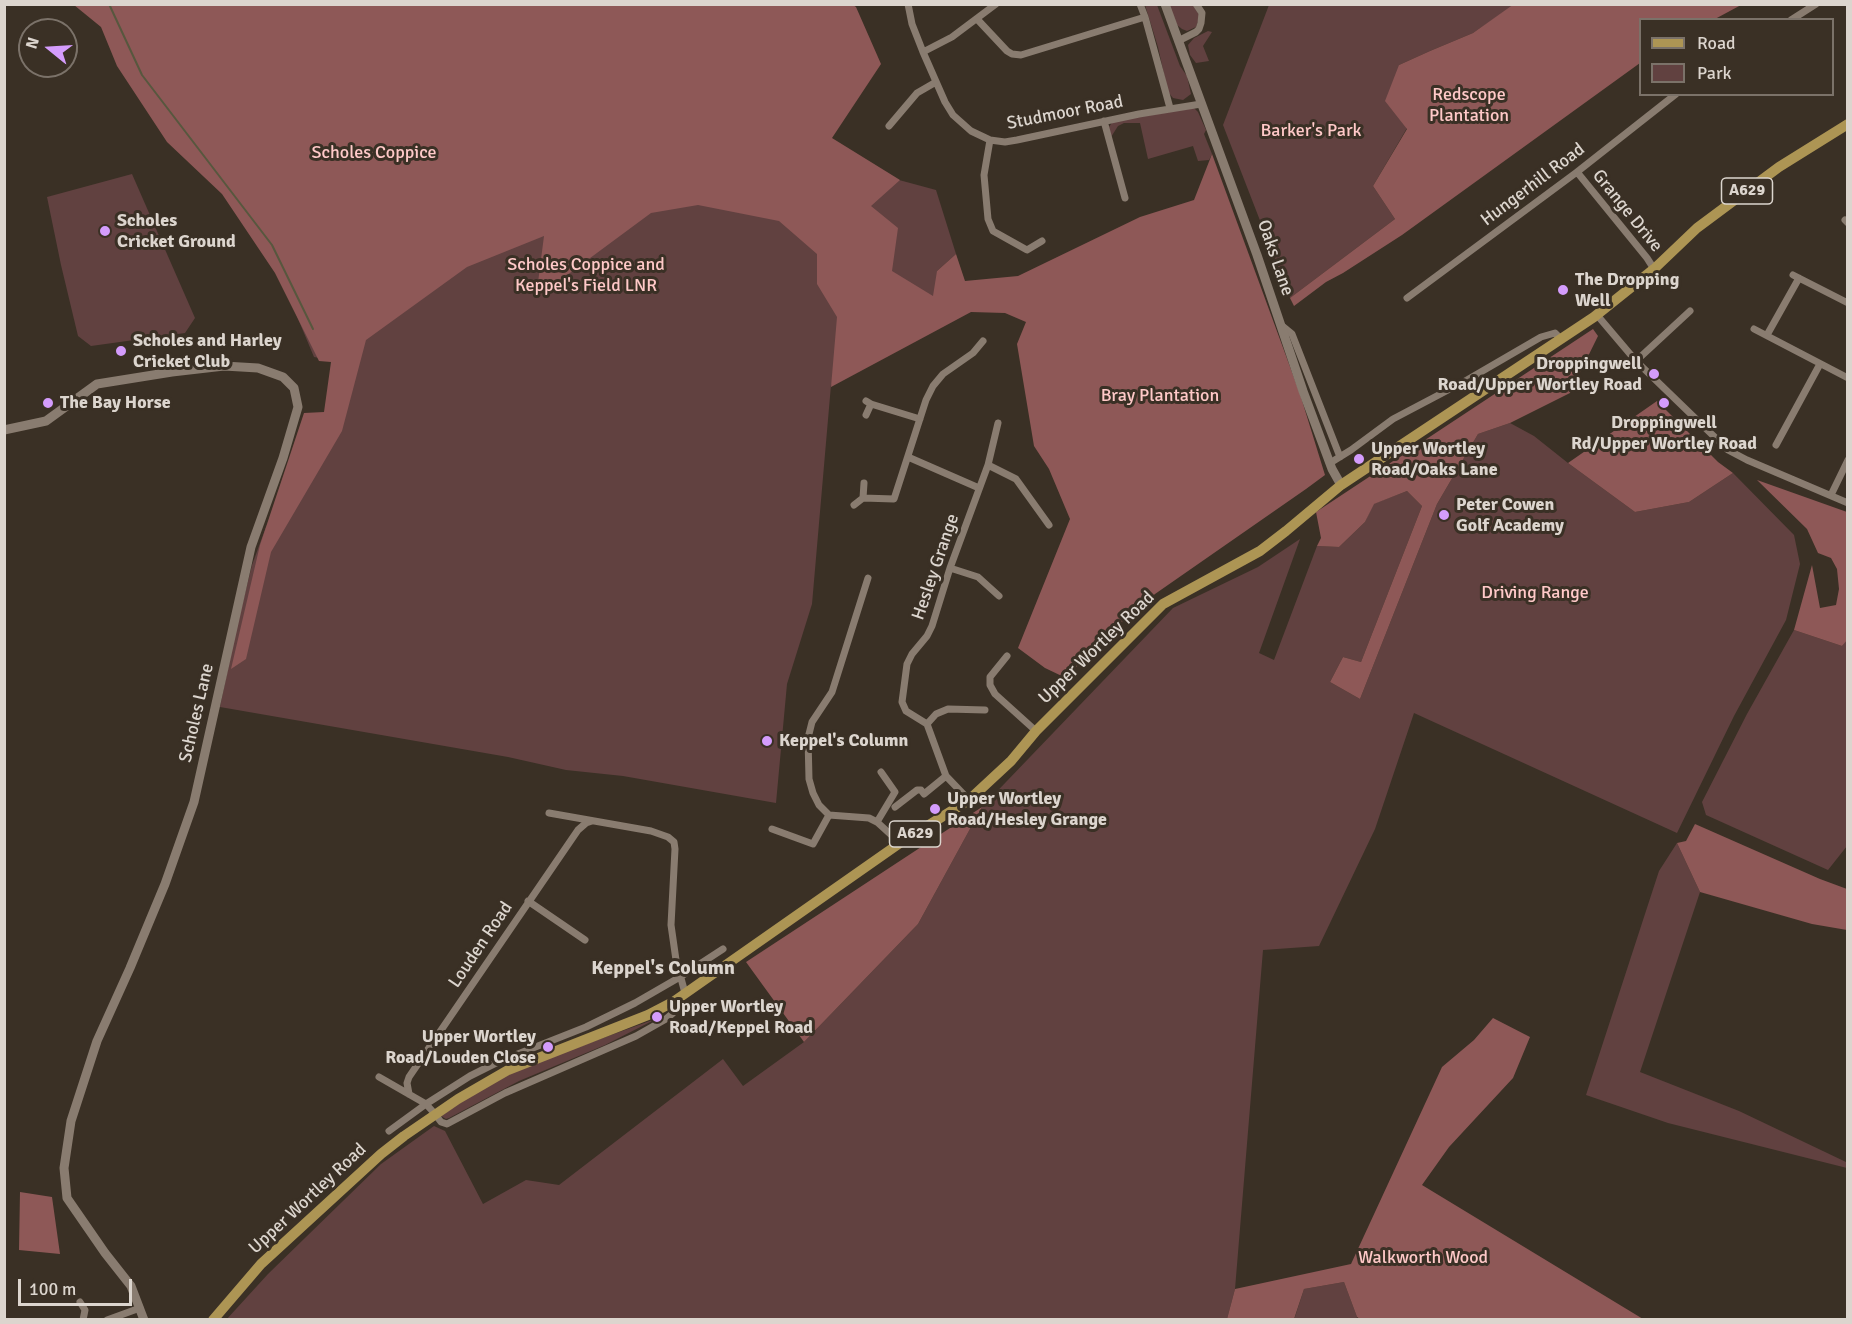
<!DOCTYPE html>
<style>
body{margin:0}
#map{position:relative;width:1852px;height:1324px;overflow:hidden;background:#3a3025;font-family:Signika,sans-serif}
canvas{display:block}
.frame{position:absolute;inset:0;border:6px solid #dcd5ce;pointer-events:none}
.legend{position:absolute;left:1639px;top:18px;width:195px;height:78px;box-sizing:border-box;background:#3a3025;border:2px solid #7b7269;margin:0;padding:8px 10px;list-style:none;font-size:18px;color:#dcd5ce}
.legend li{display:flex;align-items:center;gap:12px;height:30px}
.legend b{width:30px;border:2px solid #7b7269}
.north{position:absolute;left:18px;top:18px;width:60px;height:60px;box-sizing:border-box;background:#3a3025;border:2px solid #7b7269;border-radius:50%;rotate:288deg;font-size:16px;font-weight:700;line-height:24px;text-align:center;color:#dcd5ce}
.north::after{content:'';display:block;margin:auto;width:21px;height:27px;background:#d49cfc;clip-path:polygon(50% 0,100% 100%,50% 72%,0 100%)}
.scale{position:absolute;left:18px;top:1279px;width:114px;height:27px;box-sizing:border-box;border:3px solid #dcd5ce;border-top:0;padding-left:8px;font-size:18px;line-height:21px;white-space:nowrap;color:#dcd5ce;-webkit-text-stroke:4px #3a3025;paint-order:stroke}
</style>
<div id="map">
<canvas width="1852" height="1324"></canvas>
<div class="frame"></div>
<ul class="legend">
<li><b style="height:8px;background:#ad9554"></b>Road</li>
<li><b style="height:16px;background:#614140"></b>Park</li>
</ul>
<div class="north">N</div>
<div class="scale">100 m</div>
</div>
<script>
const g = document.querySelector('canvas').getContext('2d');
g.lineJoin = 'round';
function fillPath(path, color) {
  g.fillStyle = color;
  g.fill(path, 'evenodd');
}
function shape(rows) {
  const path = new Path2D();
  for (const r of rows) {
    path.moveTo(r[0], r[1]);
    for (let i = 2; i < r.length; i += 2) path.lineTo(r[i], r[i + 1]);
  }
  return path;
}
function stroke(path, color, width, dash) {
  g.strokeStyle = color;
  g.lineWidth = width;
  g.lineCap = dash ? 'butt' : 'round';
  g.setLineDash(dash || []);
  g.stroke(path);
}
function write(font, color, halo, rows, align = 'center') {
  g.font = font + ' Signika,sans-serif';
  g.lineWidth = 6;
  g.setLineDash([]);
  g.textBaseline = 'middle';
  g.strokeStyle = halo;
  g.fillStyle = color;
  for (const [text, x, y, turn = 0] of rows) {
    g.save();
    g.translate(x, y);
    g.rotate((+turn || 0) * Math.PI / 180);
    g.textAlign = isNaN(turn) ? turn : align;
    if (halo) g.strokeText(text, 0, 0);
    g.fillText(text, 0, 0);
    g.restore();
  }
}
fillPath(shape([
 [1145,5,1157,5,1180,66,1187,76,1191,94,1183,100,1173,98,1168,92,1158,47],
 [1169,5,1193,5,1200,16,1196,27,1187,31,1182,29,1177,25],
 [1269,5,1514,5,1473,33,1430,51,1399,65,1407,128,1373,186,1395,219,1290,298,1223,125],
 [1208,31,1212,32,1203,46,1209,61,1196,63,1190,55,1188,45,1194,38],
 [1194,108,1198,112,1206,130,1204,134,1212,154,1209,160,1198,161,1193,146,1148,159,1140,123,1124,123,1118,126,1111,137,1109,127,1113,121],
 [816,142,899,180,936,190,956,254,937,271,950,288,831,385,812,604,787,684,776,803,623,776,566,770,508,757,220,707,236,630,252,565,266,527,328,414,336,361,314,357,278,271],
 [132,174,195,318,185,333,91,346,78,336,61,265,47,197],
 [1510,423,1534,436,1568,463,1635,512,1689,502,1733,473,1794,535,1800,564,1786,620,1734,716,1677,833,1414,713,1375,829,1319,946,1263,950,1235,1289,1227,1319,226,1320,268,1274,381,1164,434,1126,445,1131,483,1204,526,1180,559,1185,723,1059,743,1086,804,1042,918,924,982,807,1173,608,1258,567,1300,539,1259,653,1274,660,1317,546,1339,547,1365,522,1373,504,1407,491,1422,506,1361,662,1343,657,1330,682,1360,699,1437,504,1478,434],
 [1794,630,1842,646,1847,639,1847,846,1828,870,1706,815,1702,802,1747,714],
 [1677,843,1700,892,1640,1072,1739,1111,1846,1162,1847,1168,1668,1123,1586,1095,1659,871],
 [658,1018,605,1045,519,1081,449,1118,446,1119,441,1116,488,1084,534,1063],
 [1344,1282,1357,1317,1356,1320,1294,1320,1304,1289]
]), '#614140');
fillPath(shape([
 [1514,4,1741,5,1715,19,1640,20,1640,63,1402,235,1343,273,1326,282,1294,306,1290,298,1395,219,1373,186,1407,129,1385,101,1399,65,1430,51,1473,33],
 [74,5,853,5,856,7,881,64,832,138,900,180,871,206,898,228,892,271,933,296,937,271,956,254,965,281,1018,276,1140,217,1194,200,1212,154,1300,394,1325,475,1306,489,1155,594,1105,637,1066,678,1045,668,1018,648,1070,519,1049,469,1034,446,1017,344,1026,322,1005,313,971,312,831,387,837,317,817,284,817,254,779,221,698,205,651,213,536,298,544,236,467,267,366,340,342,431,271,552,246,659,231,669,260,545,304,413,324,412,331,362,319,361,275,273,222,194,167,142,117,66,101,27],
 [1593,329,1598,336,1570,393,1510,423,1478,434,1437,504,1360,699,1330,682,1343,657,1361,662,1422,506,1407,491,1374,504,1365,522,1339,547,1317,546,1321,538,1316,512],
 [1657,401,1718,462,1733,473,1689,502,1635,512,1568,463],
 [1757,480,1847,512,1848,639,1842,646,1794,630,1812,565,1820,608,1836,605,1839,589,1837,569,1831,558,1818,553,1807,529],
 [982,807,918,924,804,1042,746,962],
 [1695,824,1820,879,1847,889,1847,930,1812,924,1700,892,1677,843,1686,841],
 [1493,1018,1530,1037,1513,1078,1449,1147,1422,1185,1643,1319,1360,1319,1357,1317,1344,1282,1304,1289,1294,1319,1227,1319,1235,1289,1351,1264,1442,1067,1474,1040],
 [20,1192,52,1197,60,1254,19,1250]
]), '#8e5857');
stroke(shape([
 [109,4,142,75,272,245,313,329]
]), '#57573e', 2);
stroke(shape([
 [908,4,912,24,923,52,945,102,953,115,971,131,990,140,1005,142,1017,140,1139,114,1201,104],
 [1140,4,1145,17,1170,108],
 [977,19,1007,51,1012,54,1021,55,1145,17],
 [1791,20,1816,4],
 [1178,41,1196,32,1199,29,1201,23,1202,13,1196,4],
 [923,52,952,37,996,4],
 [1104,121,1125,198],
 [889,126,917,93,936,82],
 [990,140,984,175,988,219,993,231,1027,250,1042,241],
 [1577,172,1647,258,1654,269],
 [1845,220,1848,223],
 [1793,275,1848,303],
 [1407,298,1577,172,1676,94],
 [1597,315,1636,361,1728,450,1747,460,1848,503],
 [1281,325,1292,334,1340,457],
 [1754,329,1848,378],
 [1767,335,1799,278],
 [1636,361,1690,311],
 [866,401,871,404,866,415],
 [871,404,920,419],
 [1776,445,1820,364],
 [908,457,979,488],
 [1330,463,1351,450,1393,419,1467,380,1541,337,1555,333,1561,339],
 [988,465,1016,479,1049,525],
 [1831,495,1848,460],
 [863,498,894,499,926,400,933,386,943,374,973,353,983,341],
 [854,505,863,498,864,483],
 [950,568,978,577,999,596],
 [868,578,832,692,812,722,808,738,809,779,813,793,819,805,829,815,869,818,877,822,900,843],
 [1007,656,990,677,990,685,995,694,1036,731],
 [927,724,936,714,948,709,985,710],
 [969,800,946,776,927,724,906,711,902,702,907,664,912,654,927,636,932,626,950,568,988,465,998,423],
 [895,807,917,790,921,790,924,794,946,776],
 [549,813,651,831,668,837,674,842,675,849,671,925,676,960,685,993],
 [877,822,895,792,881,772],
 [772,829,813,844,829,815],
 [528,901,585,940],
 [379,1077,426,1104,435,1114,441,1122,447,1124,505,1093,636,1036,666,1019,673,1013,673,1002],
 [409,1094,407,1083,409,1077,578,830,586,823,592,821],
 [389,1131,426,1104,470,1076,500,1061,586,1027,635,1003,680,977,723,949],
 [80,1302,85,1310,83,1320],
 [107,1320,140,1308]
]), '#897c70', 7);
stroke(shape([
 [1165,4,1257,255,1303,391,1332,469,1341,485],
 [4,430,46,421,97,384,172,372,224,366,258,368,283,377,294,388,298,407,283,458,251,547,194,802,165,884,130,968,97,1041,71,1121,64,1168,67,1198,105,1253,131,1286,144,1320]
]), '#897c70', 9);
stroke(shape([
 [213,1320,261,1264,381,1154,404,1136,458,1099,508,1070,648,1015,673,1002,900,843,969,800,1011,761,1036,731,1163,604,1260,551,1286,531,1341,485,1594,317,1654,269,1697,228,1779,167,1848,124]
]), '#ad9554', 10);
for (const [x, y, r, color] of [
 [105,231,6,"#d49cfc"],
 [1563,290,6,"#d49cfc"],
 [121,351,6,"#d49cfc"],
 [1654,374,6,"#d49cfc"],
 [48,403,6,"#d49cfc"],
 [1664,403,6,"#d49cfc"],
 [1359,459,6,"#d49cfc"],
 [1444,515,6,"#d49cfc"],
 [767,741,6,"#d49cfc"],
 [935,809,6,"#d49cfc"],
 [657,1017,6,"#d49cfc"],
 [548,1047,6,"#d49cfc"]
]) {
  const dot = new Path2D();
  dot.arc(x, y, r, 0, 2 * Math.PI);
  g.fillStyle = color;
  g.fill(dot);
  stroke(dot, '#3a3025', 2);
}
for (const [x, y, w] of [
 [1747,191,51],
 [915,834,51]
]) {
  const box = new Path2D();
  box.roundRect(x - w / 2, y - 13, w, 26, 4.5);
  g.fillStyle = '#3a3025';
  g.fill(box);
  stroke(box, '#dcd5ce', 1.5);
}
write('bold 16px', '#dcd5ce', null, [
 ["A629",1747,191],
 ["A629",915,834]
]);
write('18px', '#ffc9c8', '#3a3025', [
 ["Redscope",1469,95],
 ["Plantation",1469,116],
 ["Barker's Park",1311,131],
 ["Scholes Coppice",374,153],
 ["Scholes Coppice and",586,265],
 ["Keppel's Field LNR",586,286],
 ["Bray Plantation",1160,396],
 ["Driving Range",1535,593],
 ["Walkworth Wood",1423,1258]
]);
write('18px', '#dcd5ce', '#3a3025', [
 ["Studmoor Road",1065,113,-11],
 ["Hungerhill Road",1533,185,-37],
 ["Grange Drive",1627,211,51],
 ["Oaks Lane",1275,258,71],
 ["Hesley Grange",936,567,-71],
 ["Upper Wortley Road",1097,648,-44],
 ["Scholes Lane",197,713,-77],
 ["Louden Road",481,945,-56],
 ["Upper Wortley Road",308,1199,-43]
]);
write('bold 18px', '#dcd5ce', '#3a3025', [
 ["Scholes",117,221],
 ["Cricket Ground",117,242],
 ["The Dropping",1575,280],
 ["Well",1575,301],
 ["Scholes and Harley",133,341],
 ["Cricket Club",133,362],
 ["Droppingwell",1642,364,"right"],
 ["Road/Upper Wortley Road",1642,385,"right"],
 ["The Bay Horse",60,403],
 ["Droppingwell",1664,423,"center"],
 ["Rd/Upper Wortley Road",1664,444,"center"],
 ["Upper Wortley",1371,449],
 ["Road/Oaks Lane",1371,470],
 ["Peter Cowen",1456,505],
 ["Golf Academy",1456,526],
 ["Keppel's Column",779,741],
 ["Upper Wortley",947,799],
 ["Road/Hesley Grange",947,820],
 ["Upper Wortley",669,1007],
 ["Road/Keppel Road",669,1028],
 ["Upper Wortley",536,1037,"right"],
 ["Road/Louden Close",536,1058,"right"]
], 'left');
write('bold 20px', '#dcd5ce', '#3a3025', [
 ["Keppel's Column",663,969]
]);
</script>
